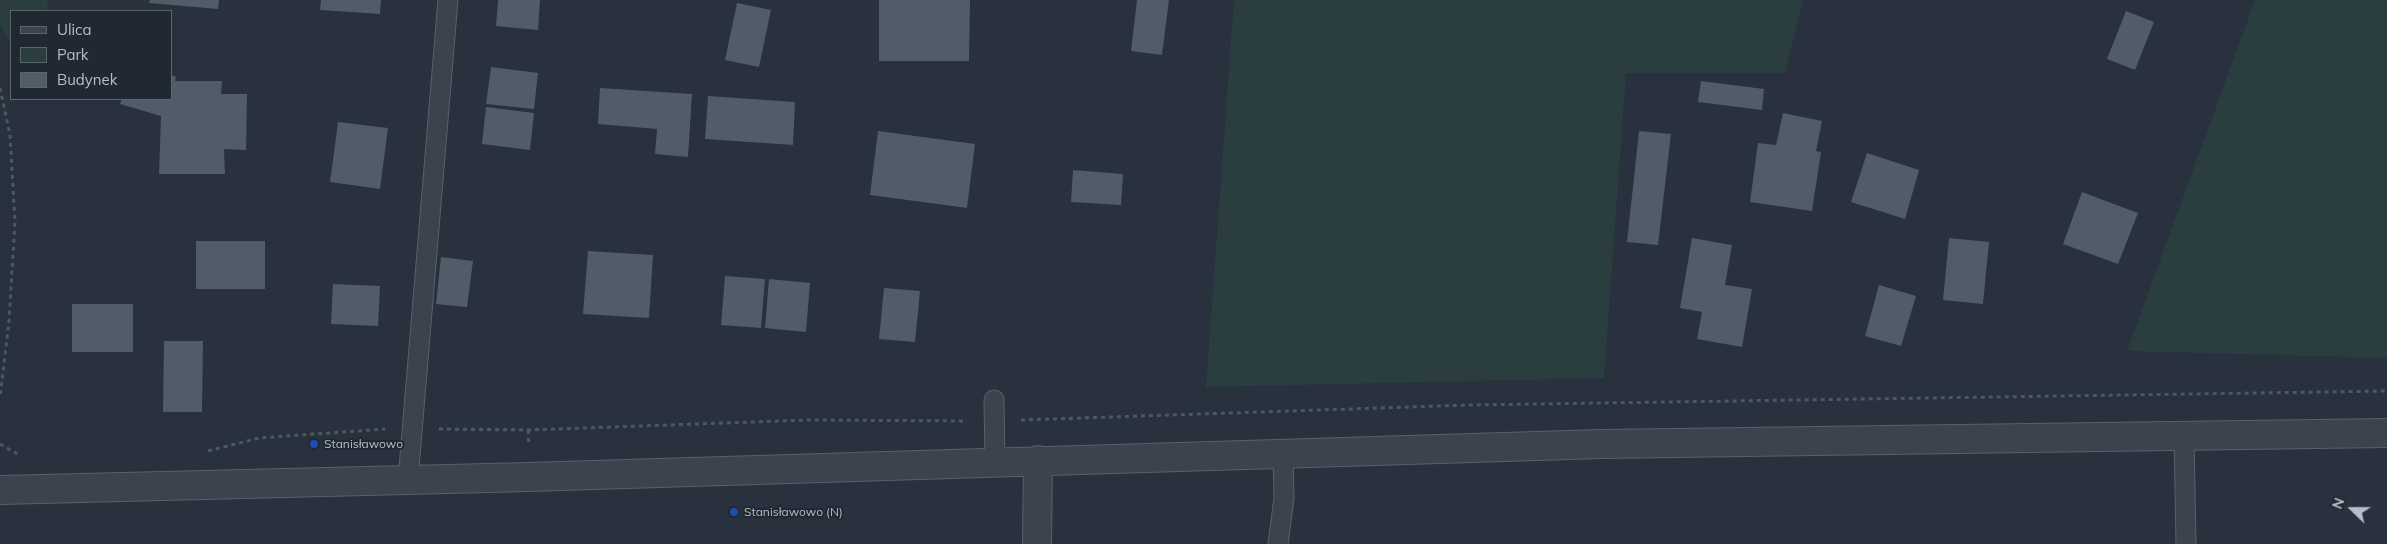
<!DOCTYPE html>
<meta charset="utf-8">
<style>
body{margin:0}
#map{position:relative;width:2387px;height:544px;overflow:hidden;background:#28313d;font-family:Mulish,sans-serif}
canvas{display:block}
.legend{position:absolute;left:10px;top:10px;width:162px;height:90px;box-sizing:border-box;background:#202832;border:1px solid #5c646e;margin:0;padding:6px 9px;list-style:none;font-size:15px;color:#b7bec8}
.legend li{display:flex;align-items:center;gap:10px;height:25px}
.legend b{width:25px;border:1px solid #5c646e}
.north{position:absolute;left:2327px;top:484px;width:50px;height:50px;-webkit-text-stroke:4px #202832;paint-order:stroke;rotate:292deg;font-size:14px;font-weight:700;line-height:20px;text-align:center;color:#b7bec8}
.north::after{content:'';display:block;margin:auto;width:18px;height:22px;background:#b7bec8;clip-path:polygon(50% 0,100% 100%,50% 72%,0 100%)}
</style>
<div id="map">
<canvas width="2387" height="544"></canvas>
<ul class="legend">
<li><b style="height:6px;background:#3b434d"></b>Ulica</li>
<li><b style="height:14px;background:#2a3e3f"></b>Park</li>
<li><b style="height:14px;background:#505c67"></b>Budynek</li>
</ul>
<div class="north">N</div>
</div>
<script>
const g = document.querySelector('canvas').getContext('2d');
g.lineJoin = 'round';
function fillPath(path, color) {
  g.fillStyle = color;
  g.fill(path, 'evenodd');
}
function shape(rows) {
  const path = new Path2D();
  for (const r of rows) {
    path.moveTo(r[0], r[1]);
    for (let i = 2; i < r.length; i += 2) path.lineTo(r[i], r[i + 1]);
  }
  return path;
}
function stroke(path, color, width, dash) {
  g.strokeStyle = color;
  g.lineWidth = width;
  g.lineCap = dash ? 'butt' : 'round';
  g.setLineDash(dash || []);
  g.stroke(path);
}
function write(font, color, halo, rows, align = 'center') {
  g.font = font + ' Mulish,sans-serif';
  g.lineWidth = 4;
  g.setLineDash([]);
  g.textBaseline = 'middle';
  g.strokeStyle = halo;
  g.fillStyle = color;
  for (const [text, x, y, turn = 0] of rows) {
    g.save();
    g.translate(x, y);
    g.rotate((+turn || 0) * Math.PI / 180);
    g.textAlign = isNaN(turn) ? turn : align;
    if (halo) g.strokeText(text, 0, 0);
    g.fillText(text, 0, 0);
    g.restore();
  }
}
fillPath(shape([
 [0,0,48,0,47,11,11,11,11,44,0,23],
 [1234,0,1803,0,1785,73,1626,73,1604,378,1206,387],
 [2255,0,2387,0,2387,358,2127,351]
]), '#2a3e3f');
fillPath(shape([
 [150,0,219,0,218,9,149,3],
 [321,0,381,0,380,14,320,10],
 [498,0,540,0,538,30,496,26],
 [879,0,970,0,969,61,879,61],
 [1137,0,1169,0,1162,55,1131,51],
 [737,3,771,10,759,67,725,60],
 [2126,11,2154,22,2135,70,2107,59],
 [491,67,538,73,534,109,486,104],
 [171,75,176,77,175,81,222,81,221,94,247,94,246,150,224,149,225,174,159,174,161,116,120,104,122,99,171,99],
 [1701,81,1764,89,1762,110,1698,102],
 [600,88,692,94,688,157,655,154,657,129,598,124],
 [708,96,795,102,793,145,705,139],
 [486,107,534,113,530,150,482,144],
 [1783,113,1822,121,1816,151,1821,152,1812,211,1750,202,1758,143,1776,145],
 [338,122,388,128,380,189,330,182],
 [878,131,975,144,967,208,870,195],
 [1639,131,1671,134,1658,245,1627,242],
 [1867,153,1919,170,1905,219,1851,202],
 [1073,170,1123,174,1121,205,1071,202],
 [2082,192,2138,213,2118,264,2063,244],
 [1692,238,1732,245,1725,285,1752,289,1742,347,1697,339,1702,312,1680,308],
 [1949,238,1989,242,1983,304,1943,300],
 [196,241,265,241,265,289,196,289],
 [588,251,653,255,649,318,583,314],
 [441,257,473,261,467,307,436,304],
 [725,276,765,279,761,328,721,325],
 [769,279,810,283,806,332,765,328],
 [333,284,380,286,378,326,331,324],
 [1879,285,1916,296,1901,346,1865,336],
 [884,288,920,291,915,342,879,339],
 [72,304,133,304,133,352,72,352],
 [164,341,203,341,202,412,163,412]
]), '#505c67');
const service = shape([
 [994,400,995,461],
 [2184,435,2186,544],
 [408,480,448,0],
 [1278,544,1284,498,1283,453]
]);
const tertiary = shape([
 [0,490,529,477,1602,444,2387,433],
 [1037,544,1038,460]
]);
stroke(service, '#59616b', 21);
stroke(tertiary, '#59616b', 30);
stroke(shape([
 [0,88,10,135,15,222,9,321,0,398],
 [1021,420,1469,405,2387,391],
 [439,429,528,430,808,420,967,421],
 [528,430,529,446],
 [0,444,21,456],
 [208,451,259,438,385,429]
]), '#495b5d', 3, [4, 4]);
stroke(service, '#3b434d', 19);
stroke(tertiary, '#3b434d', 28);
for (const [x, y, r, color] of [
 [314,444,5,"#1a4fb4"],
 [734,512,5,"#1a4fb4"]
]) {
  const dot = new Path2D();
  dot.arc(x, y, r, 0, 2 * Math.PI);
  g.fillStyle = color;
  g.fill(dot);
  stroke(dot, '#202832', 2);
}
write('12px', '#b7bec8', '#202832', [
 ["Stanisławowo",324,444],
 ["Stanisławowo (N)",744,512]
], 'left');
</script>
